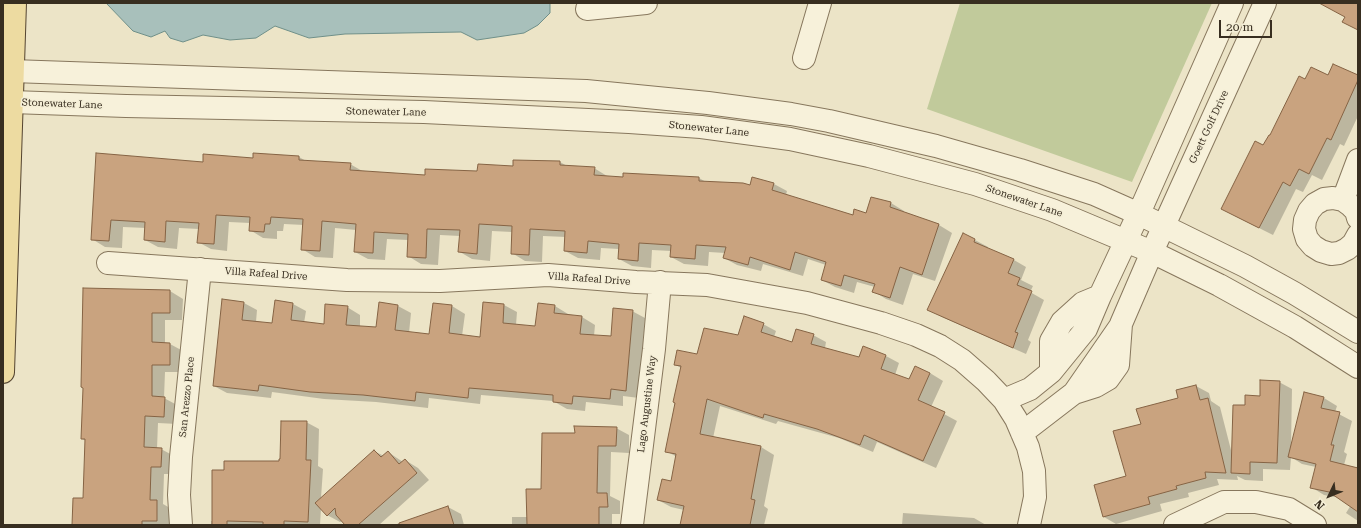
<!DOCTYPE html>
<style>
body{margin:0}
#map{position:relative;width:1361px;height:528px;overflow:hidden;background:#ece4c7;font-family:"Roboto Serif",serif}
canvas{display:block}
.frame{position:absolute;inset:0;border:4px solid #382e20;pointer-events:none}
.north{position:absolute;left:1309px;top:476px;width:40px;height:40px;-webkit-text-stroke:3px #f4eed6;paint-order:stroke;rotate:227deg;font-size:11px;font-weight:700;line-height:16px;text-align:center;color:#382e20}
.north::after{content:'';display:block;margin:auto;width:14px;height:18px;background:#382e20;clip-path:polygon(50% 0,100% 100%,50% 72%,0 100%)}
.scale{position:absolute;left:1219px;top:20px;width:53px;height:18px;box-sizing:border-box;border:2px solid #382e20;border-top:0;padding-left:5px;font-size:12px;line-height:14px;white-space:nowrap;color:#382e20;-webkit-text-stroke:3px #f4eed6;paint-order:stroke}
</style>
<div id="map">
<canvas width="1361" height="528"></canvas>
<div class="frame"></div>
<div class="north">N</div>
<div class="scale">20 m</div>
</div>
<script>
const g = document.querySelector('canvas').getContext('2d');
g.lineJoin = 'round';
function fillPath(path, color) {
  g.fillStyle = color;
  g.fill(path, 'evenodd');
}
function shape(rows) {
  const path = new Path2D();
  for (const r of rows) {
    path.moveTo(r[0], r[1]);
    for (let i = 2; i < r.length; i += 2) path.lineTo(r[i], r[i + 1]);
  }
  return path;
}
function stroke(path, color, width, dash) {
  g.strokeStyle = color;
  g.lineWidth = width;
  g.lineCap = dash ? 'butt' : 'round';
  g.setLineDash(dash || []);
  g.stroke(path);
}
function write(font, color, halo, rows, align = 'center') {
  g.font = font + ' "Roboto Serif",serif';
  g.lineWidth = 3;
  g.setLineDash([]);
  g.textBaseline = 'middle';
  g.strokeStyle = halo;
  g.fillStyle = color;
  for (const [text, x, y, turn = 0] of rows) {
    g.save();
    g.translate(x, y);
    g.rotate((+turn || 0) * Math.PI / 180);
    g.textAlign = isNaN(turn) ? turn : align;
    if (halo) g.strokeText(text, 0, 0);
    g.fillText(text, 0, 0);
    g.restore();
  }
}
fillPath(shape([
 [960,3,1212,3,1132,182,927,109]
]), '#c1ca9b');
const water = shape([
 [106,3,550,3,550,13,538,25,524,33,477,40,461,32,345,34,309,38,275,26,256,38,230,40,203,35,183,42,170,38,165,31,151,37,133,31,106,3]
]);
fillPath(water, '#a8c0bb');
stroke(water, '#6f8f89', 1);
fillPath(shape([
 [1358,76,1358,116,1344,146,1340,144,1322,180,1312,175,1303,192,1296,189,1273,235,1235,216,1264,146,1306,80,1328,77],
 [97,154,204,163,299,157,306,161,350,164,364,172,426,176,478,172,514,167,514,161,560,162,567,166,594,168,607,176,607,177,699,178,706,182,751,187,753,178,774,184,787,191,786,195,853,216,867,214,891,203,904,211,903,213,939,225,952,233,935,281,913,274,903,305,886,299,873,291,875,287,857,282,854,293,835,287,822,280,826,265,808,259,803,276,763,264,761,271,737,265,724,258,725,253,709,252,708,266,684,264,671,257,671,251,652,250,651,268,632,266,619,259,619,249,601,248,600,260,578,258,565,251,566,237,543,236,542,262,525,261,512,253,512,232,492,231,490,261,472,259,460,252,460,236,440,235,438,265,421,264,408,256,408,240,387,239,385,260,368,259,355,252,356,230,335,228,333,258,315,257,302,249,304,225,284,224,283,231,277,231,277,239,263,238,250,230,250,223,229,222,227,251,211,249,198,242,199,229,179,228,177,249,158,247,145,240,146,228,123,227,122,248,105,247,92,239],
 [975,240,988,247,987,249,1014,260,1026,267,1021,280,1033,286,1030,292,1044,300,1028,340,1031,342,1026,354,942,317,929,309],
 [170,291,183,299,182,320,165,320,165,344,170,344,183,351,183,372,165,372,164,398,177,405,177,424,158,423,157,449,161,449,174,456,174,474,164,474,163,504,170,508,169,525,73,525,84,499,86,441,82,439,84,388],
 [223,301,244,303,257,310,256,322,273,324,276,301,293,304,306,311,304,323,325,325,347,307,360,315,360,327,377,329,398,306,411,313,409,333,430,335,434,304,452,306,465,314,462,336,481,338,504,305,517,312,516,325,536,327,555,306,568,314,567,315,582,317,595,325,594,336,612,337,632,311,645,318,639,398,623,396,623,406,586,402,585,411,567,409,553,401,481,395,480,404,429,398,428,408,376,402,324,399,272,392,271,398,227,393,214,386],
 [763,324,776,331,774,337,793,344,813,335,826,342,825,348,860,358,864,348,886,356,899,363,895,375,909,380,930,373,943,381,931,407,957,421,936,468,877,442,873,452,839,438,778,421,776,424,720,406,713,438,761,447,774,455,764,506,768,509,764,525,681,525,684,510,671,507,658,500,672,483,677,457,666,451,681,368,676,365],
 [1279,382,1292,389,1291,447,1324,398,1337,406,1335,412,1352,421,1344,452,1347,454,1344,465,1356,468,1358,465,1358,521,1346,513,1351,505,1340,498,1324,495,1311,487,1316,467,1302,464,1291,457,1290,470,1263,469,1263,481,1245,480,1237,476,1238,480,1217,479,1219,485,1188,493,1189,497,1160,504,1162,511,1116,524,1104,517,1095,486,1127,477,1142,425,1196,386,1209,393,1211,401,1220,407,1232,454,1246,406,1261,397],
 [306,422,319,429,318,466,323,469,321,498,374,451,384,456,388,452,403,462,405,460,418,468,429,480,379,525,346,525,342,521,340,522,327,515,321,508,320,525,211,525,211,521,213,521,225,471,280,462],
 [616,428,629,435,629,453,611,452,610,496,620,501,620,514,612,514,612,525,512,525,512,517,528,517,542,490,576,434],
 [448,507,461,514,464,525,394,525],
 [903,513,974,518,986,525,902,525]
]), '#0003');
const building = shape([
 [1319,3,1358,3,1358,30,1342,22,1345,17,1319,3],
 [1333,64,1358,75,1358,80,1331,140,1327,138,1309,174,1299,169,1290,186,1283,182,1259,228,1221,209,1255,141,1263,145,1269,135,1270,135,1299,76,1305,79,1311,67,1328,75,1333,64],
 [96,153,203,162,203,154,253,158,253,153,299,156,299,160,351,163,350,170,425,175,425,169,477,171,478,164,513,166,513,160,560,161,560,165,595,167,594,175,623,177,623,173,699,177,699,181,743,183,750,185,752,177,774,183,772,190,853,215,854,209,866,213,871,197,891,202,890,207,939,224,922,275,900,267,890,298,872,292,875,284,844,275,841,286,821,280,826,262,795,252,790,270,750,257,748,265,723,258,726,247,696,245,695,259,670,257,671,245,639,243,638,261,618,259,619,244,588,241,587,253,564,251,565,231,530,229,529,255,511,254,512,226,479,224,477,254,458,252,460,230,427,229,426,258,407,257,408,234,374,232,373,253,354,252,356,224,322,221,320,251,301,250,303,219,271,217,270,224,265,224,264,232,249,231,250,217,216,215,214,244,197,243,199,223,166,221,165,242,144,240,145,222,111,220,109,241,91,240,96,153],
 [963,233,975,239,974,242,1014,259,1008,273,1020,278,1017,285,1032,291,1015,332,1018,333,1013,348,927,310,963,233],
 [83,288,170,290,170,313,152,313,152,342,170,343,170,365,152,365,152,396,165,397,164,417,145,416,144,447,162,448,161,467,151,467,150,500,157,500,157,521,142,521,142,525,72,525,73,498,83,498,85,439,81,439,83,388,81,387,83,288],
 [222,299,244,302,242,320,272,323,275,300,293,303,291,320,324,324,325,304,348,306,346,325,376,327,379,302,398,305,395,330,429,334,433,303,452,305,449,333,480,337,483,302,504,304,503,323,535,326,538,303,555,305,554,313,582,316,580,334,611,336,613,308,633,310,626,391,611,389,610,399,573,396,572,404,553,402,553,395,469,388,468,398,416,392,415,401,363,395,310,392,259,385,258,391,213,386,222,299],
 [744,316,764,323,761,332,792,342,796,329,814,334,811,344,859,357,863,346,886,355,881,369,909,379,915,366,930,373,918,400,945,412,923,461,864,435,860,445,817,429,764,414,763,418,707,399,700,434,761,446,751,499,755,500,750,525,680,525,684,506,657,500,662,479,671,481,676,454,665,452,675,403,673,402,681,366,674,365,677,350,697,354,704,328,738,335,744,316],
 [1260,380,1280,381,1277,463,1250,462,1250,474,1231,473,1233,405,1245,405,1245,395,1260,396,1260,380],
 [1196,385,1200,400,1208,398,1226,473,1205,472,1206,478,1176,486,1177,489,1148,497,1150,504,1103,517,1094,485,1126,476,1113,431,1141,424,1136,409,1178,398,1176,390,1196,385],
 [1304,392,1324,397,1321,408,1340,412,1331,445,1334,445,1330,461,1358,468,1358,512,1329,492,1310,488,1316,464,1288,457,1304,392],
 [281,421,307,421,306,460,311,460,308,522,284,521,284,525,263,525,263,522,227,521,227,525,212,525,212,470,224,470,224,461,279,461,279,459,280,459,281,421],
 [574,426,617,427,616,446,598,446,597,493,607,493,608,507,599,507,599,525,527,525,526,489,541,489,542,433,575,433,574,426],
 [374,450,381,457,388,451,399,464,405,459,417,473,358,525,345,525,336,515,335,508,327,516,315,503,374,450],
 [448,506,454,525,399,525,399,523,448,506]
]);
fillPath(building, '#c9a37f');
stroke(building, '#856344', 1);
const minor = shape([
 [587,9,646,3],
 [804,58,820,3],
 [12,71,586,91,708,103,791,114,829,121,936,146,1020,170,1094,194,1139,214,1245,266,1294,293,1358,332],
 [12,102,126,106,424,112,629,122,701,127,790,139,869,156,975,184,1052,210,1083,223,1152,252,1219,285,1295,327,1358,367],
 [1343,200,1358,160],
 [1358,218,1356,211,1350,205,1343,200,1333,198,1324,199,1315,204,1309,211,1305,220,1304,229,1307,239,1313,246,1321,251,1331,254,1339,253,1347,249,1353,244,1358,235],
 [108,263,347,280,440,281,548,275,636,282,707,285,807,303,881,323,916,335,940,346,962,360,986,381,1004,400,1016,419,1028,447,1034,471,1035,497,1029,525],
 [1051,372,1086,329,1100,296],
 [1074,393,1121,325],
 [1004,400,1030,389,1051,372,1051,341,1062,322,1083,303,1100,296,1144,202,1232,3],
 [1022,433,1074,393,1096,386,1108,379,1118,365,1121,324,1152,252,1265,3],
 [181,525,179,495,181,457,200,269],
 [632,525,654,349,660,282],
 [1175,525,1224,502,1256,502,1289,509,1315,525]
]);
const major = shape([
 [3,372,15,3]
]);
stroke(minor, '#87775d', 24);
stroke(major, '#554531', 24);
stroke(minor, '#f7f1da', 22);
stroke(major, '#eddba1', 22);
write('10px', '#382e20', '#f4eed6', [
 ["Stonewater Lane",62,104,2],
 ["Stonewater Lane",386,112,1],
 ["Goett Golf Drive",1209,127,-65],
 ["Stonewater Lane",709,129,6],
 ["Stonewater Lane",1024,201,19],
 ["Villa Rafeal Drive",266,274,4],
 ["Villa Rafeal Drive",589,279,4],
 ["San Arezzo Place",187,397,-84],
 ["Lago Augustine Way",647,404,-83]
]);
</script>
